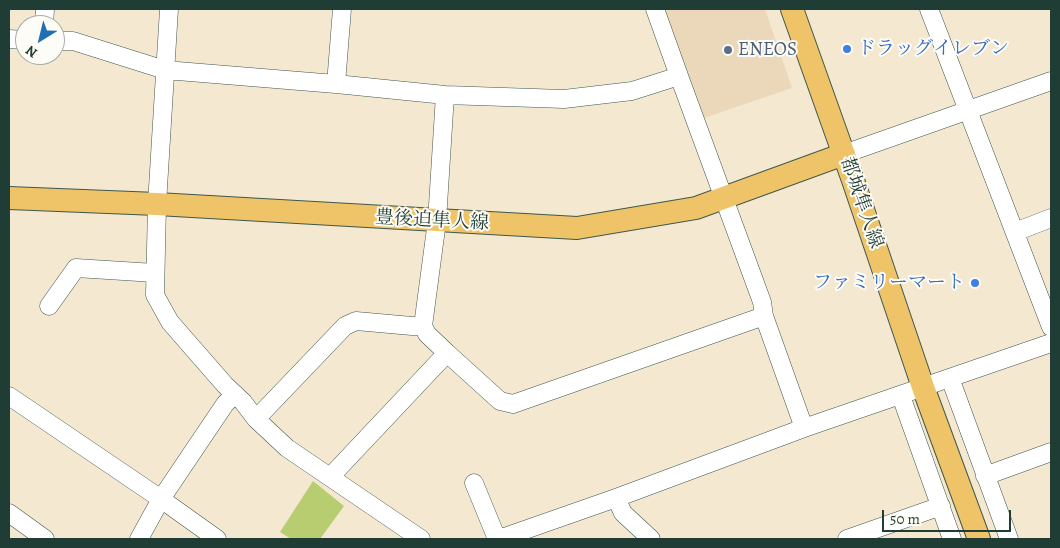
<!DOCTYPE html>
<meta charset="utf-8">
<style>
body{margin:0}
#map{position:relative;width:1060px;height:548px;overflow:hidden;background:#f4e8d1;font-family:Alegreya,serif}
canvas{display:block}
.frame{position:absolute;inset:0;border:10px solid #1f3d34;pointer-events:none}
.north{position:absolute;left:15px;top:15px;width:50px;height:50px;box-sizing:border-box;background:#fdfcf7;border:1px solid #a4b0a9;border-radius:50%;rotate:216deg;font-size:14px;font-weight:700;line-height:20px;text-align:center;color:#1f3d34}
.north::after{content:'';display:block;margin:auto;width:18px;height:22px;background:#1f6fb2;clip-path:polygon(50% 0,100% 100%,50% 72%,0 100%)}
.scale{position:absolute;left:882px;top:510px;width:129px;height:22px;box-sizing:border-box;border:2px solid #1f3d34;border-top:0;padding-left:6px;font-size:15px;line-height:18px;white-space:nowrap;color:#1f3d34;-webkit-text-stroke:4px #fdfcf7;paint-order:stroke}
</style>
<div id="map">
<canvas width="1060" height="548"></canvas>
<div class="frame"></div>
<div class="north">N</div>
<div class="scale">50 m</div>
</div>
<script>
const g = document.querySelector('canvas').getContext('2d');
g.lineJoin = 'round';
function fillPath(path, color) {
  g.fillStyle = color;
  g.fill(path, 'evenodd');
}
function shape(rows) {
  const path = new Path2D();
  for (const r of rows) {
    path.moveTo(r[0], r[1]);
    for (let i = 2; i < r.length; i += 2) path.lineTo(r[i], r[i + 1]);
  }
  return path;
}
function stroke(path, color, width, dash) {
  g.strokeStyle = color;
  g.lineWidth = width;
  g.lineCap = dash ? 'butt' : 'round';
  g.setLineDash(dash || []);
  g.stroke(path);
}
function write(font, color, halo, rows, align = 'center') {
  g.font = font + ' Alegreya,"Noto Serif JP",serif';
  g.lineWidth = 4;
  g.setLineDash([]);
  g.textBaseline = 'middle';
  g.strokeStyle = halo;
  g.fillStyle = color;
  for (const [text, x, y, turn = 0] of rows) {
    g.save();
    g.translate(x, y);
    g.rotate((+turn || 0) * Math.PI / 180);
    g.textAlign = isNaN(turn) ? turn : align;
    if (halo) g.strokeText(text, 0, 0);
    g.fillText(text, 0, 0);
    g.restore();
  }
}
fillPath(shape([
 [672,9,765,9,792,88,701,119,664,11]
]), '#ebd8ba');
fillPath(shape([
 [313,481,344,506,320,539,291,539,280,532]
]), '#b8cd70');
const minor = shape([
 [169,9,157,204,155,295,170,322,225,385,243,402,256,419,287,448,421,539],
 [929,9,1051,327],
 [44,25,45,9],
 [9,39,25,40],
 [55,41,73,41,165,70,336,84,445,95,564,99,632,91,679,76,655,9],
 [679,76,762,302,764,316],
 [336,84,342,9],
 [445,95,437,221,423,326,427,334,447,353,500,401,513,404,764,316,804,428],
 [844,154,1051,81],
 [1015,232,1051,218],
 [49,306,76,268,155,273],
 [950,378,1009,539],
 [9,396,161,499,217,539],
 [901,396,952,539],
 [256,419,345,326,356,321,412,326,423,326],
 [331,476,447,353],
 [985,476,1051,452],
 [474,483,497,539],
 [616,498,623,513,651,539],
 [9,513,45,539],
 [139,539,161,499,225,404,235,394],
 [499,539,616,498,804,428,1051,343],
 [847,539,941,506]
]);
const major = shape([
 [792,9,854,183,923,387,979,539],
 [9,198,157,204,577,228,696,208,844,154]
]);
stroke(minor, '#3f574c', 19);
stroke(major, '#3f574c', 24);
stroke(minor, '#fff', 18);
stroke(major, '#efc469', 22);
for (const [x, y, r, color] of [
 [847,49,5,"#3f7fe0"],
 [728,50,5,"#5c6f8a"],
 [975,283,5,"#3f7fe0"]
]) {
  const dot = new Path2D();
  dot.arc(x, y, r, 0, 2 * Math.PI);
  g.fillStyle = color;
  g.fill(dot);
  stroke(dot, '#fdfcf7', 2);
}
write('19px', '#366cbe', '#fdfcf7', [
 ["ドラッグイレブン",857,49],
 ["ファミリーマート",965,283,"right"]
], 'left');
write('19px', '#4e5e75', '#fdfcf7', [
 ["ENEOS",738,50]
], 'left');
write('19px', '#1f3d34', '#fdfcf7', [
 ["都城隼人線",861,203,71],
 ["豊後迫隼人線",432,221,3]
]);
</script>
